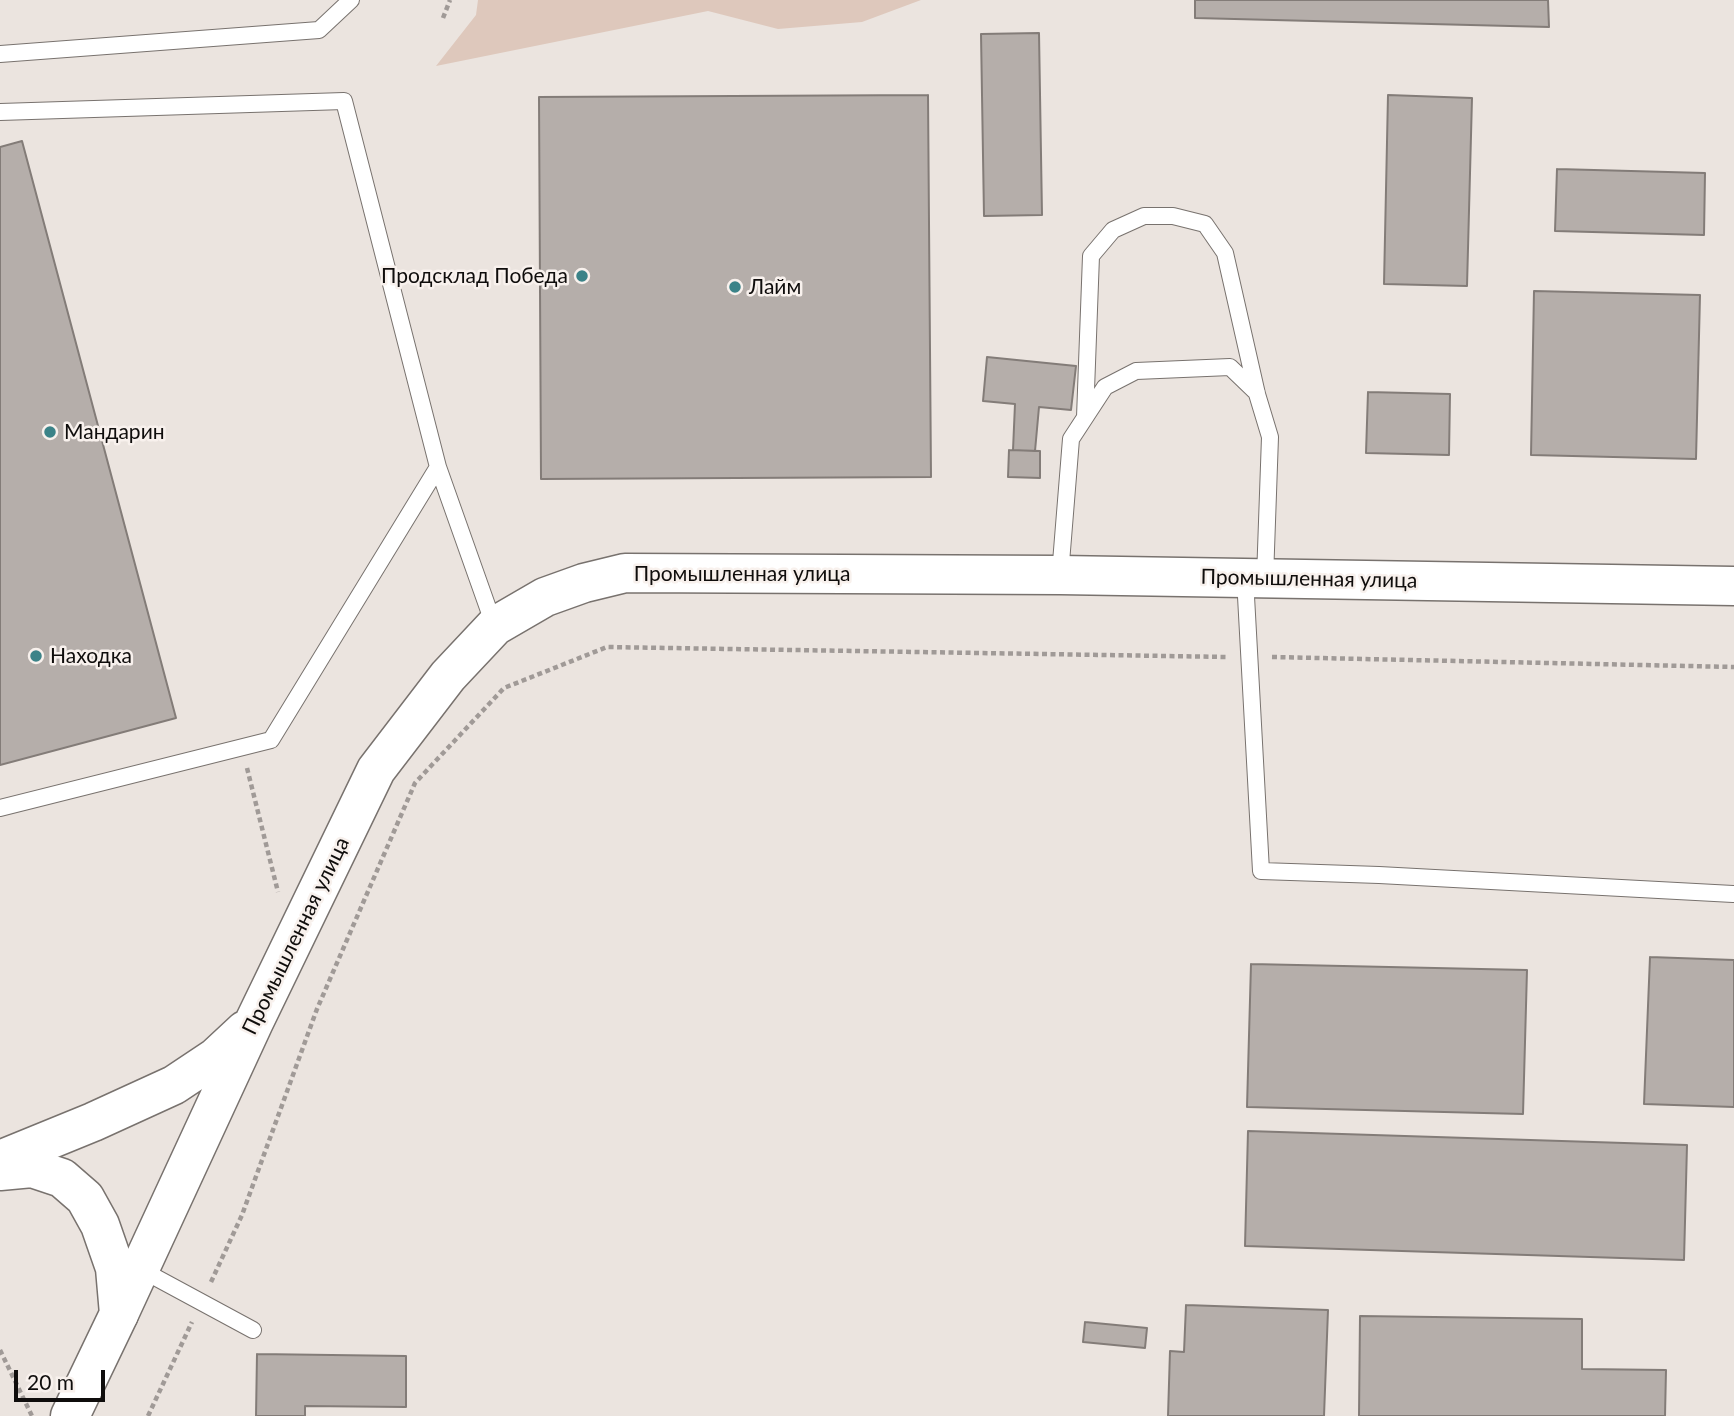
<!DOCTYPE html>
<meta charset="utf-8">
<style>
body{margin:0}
#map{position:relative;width:1734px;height:1416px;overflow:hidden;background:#ebe4df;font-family:Lato,sans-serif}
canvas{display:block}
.scale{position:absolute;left:14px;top:1370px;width:91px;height:32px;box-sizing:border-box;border:4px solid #0f0d0c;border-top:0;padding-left:9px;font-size:21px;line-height:24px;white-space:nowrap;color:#0f0d0c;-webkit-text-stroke:5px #f8f1ed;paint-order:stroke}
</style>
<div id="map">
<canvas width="1734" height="1416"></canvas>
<div class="scale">20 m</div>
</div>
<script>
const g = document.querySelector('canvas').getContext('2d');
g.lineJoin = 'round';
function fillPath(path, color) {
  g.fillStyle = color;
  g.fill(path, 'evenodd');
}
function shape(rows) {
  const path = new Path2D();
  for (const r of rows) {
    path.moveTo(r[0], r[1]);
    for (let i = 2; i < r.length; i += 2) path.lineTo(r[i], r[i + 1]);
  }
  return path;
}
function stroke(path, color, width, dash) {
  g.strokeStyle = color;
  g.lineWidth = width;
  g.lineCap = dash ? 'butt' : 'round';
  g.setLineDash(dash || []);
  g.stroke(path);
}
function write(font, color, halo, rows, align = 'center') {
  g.font = font + ' Lato,sans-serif';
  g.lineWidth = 5;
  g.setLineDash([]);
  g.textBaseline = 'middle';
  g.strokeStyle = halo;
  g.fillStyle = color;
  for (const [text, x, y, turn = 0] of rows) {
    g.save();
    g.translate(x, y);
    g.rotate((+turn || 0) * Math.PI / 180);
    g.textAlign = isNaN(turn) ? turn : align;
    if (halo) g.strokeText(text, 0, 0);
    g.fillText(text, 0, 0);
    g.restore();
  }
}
fillPath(shape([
 [478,0,921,0,862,22,778,29,708,11,436,66,476,15]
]), '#dec8bc');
const building = shape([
 [1195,0,1548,0,1549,27,1195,18,1195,0],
 [1039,33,1042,215,984,216,981,34,1039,33],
 [928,95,931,477,541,479,539,97,928,95],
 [1388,95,1472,98,1467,286,1384,284,1388,95],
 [22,141,176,718,0,765,0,147,22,141],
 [1557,169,1705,173,1704,235,1555,231,1557,169],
 [1534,291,1700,295,1696,459,1531,455,1534,291],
 [987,357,1076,366,1071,410,1039,407,1035,451,1013,450,1015,404,983,401,987,357],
 [1368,392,1450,394,1449,455,1366,453,1368,392],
 [1009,450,1040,451,1040,478,1008,477,1009,450],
 [1650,957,1734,960,1734,1107,1644,1104,1650,957],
 [1251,964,1527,970,1523,1114,1247,1107,1251,964],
 [1248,1131,1687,1145,1684,1260,1245,1246,1248,1131],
 [1186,1305,1328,1310,1324,1416,1168,1416,1170,1351,1184,1352,1186,1305],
 [1360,1316,1582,1319,1582,1369,1666,1370,1665,1416,1359,1416,1360,1316],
 [1085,1322,1147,1328,1145,1348,1083,1342,1085,1322],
 [257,1354,406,1356,406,1407,305,1406,305,1416,256,1416,257,1354]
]);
fillPath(building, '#b5aeaa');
stroke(building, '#837c78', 2);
const lane = shape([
 [0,54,319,30,351,0],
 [0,112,344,101,438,467],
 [1085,417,1091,256,1113,230,1144,216,1173,216,1205,224,1225,253,1257,394,1270,437,1265,578],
 [1060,575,1071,439,1105,387,1136,371,1230,367,1257,393],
 [1245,578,1261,871,1379,875,1733,894],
 [0,808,271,740,438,467,494,625],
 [140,1269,253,1330]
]);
const secondary = shape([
 [0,1160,93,1122,174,1085,216,1057,245,1030],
 [119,1314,254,1022,376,770,448,676,495,626,545,597,584,583,625,573,1060,575,1734,586]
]);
const highway = shape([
 [0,1171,32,1168,62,1178,85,1198,100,1225,115,1268,119,1314,70,1416]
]);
stroke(lane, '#78726e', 18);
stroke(secondary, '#78726e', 41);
stroke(highway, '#78726e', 41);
stroke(shape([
 [443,18,450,0],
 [1272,657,1734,667],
 [247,768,278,892],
 [211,1282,242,1215,317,1009,415,783,504,688,607,647,1228,657],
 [0,1350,32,1416],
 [148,1416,192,1322]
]), '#a09a97', 4.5, [5, 3.5]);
stroke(lane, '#fff', 16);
stroke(secondary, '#fff', 38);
stroke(highway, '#fff', 38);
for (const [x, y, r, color] of [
 [582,276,7,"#3b8388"],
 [735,287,7,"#3b8388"],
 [50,432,7,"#3b8388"],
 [36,656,7,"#3b8388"]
]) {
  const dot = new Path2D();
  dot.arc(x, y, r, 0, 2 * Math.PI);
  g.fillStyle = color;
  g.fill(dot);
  stroke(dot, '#f8f1ed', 2.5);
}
write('21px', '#0f0d0c', '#f8f1ed', [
 ["Продсклад Победа",568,276,"right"],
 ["Лайм",749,287],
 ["Мандарин",64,432],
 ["Находка",50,656]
], 'left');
write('21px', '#0f0d0c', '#f8f1ed', [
 ["Промышленная улица",742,574],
 ["Промышленная улица",1309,579,1],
 ["Промышленная улица",296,936,-64]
]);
</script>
